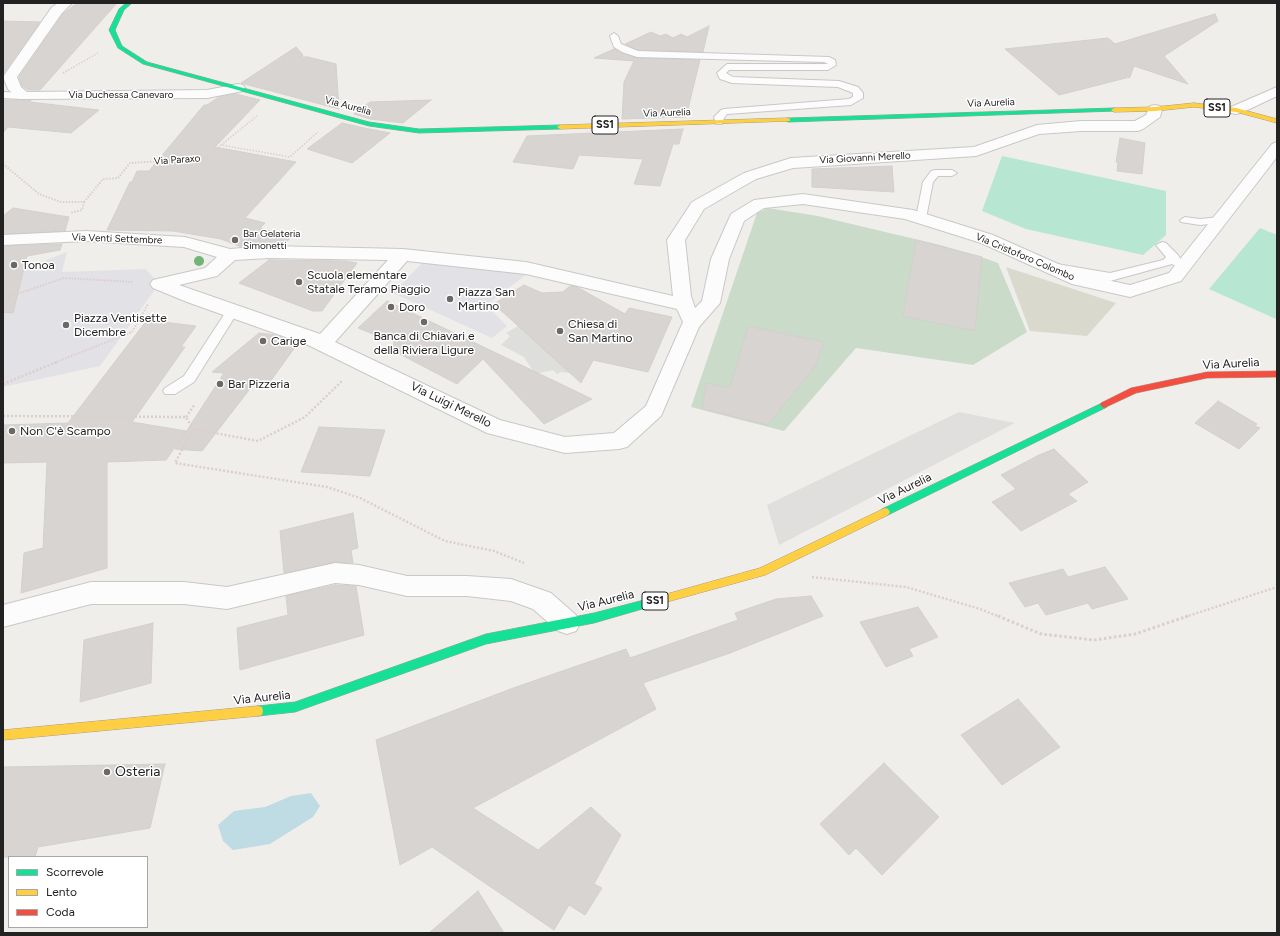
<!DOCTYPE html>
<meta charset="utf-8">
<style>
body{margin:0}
#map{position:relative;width:1280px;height:936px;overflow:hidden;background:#f0eeeb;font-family:Figtree,sans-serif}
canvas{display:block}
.frame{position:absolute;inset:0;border:4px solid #222;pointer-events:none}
.legend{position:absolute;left:8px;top:856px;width:140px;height:72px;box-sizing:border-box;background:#fff;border:1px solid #a7a7a7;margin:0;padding:5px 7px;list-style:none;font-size:12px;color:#222}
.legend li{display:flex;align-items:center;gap:8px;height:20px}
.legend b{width:20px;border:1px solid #a7a7a7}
</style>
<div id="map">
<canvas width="1280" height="936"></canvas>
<div class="frame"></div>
<ul class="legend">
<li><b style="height:5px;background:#16e098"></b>Scorrevole</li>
<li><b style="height:5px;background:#ffcf43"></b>Lento</li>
<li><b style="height:5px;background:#f24e42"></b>Coda</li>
</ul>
</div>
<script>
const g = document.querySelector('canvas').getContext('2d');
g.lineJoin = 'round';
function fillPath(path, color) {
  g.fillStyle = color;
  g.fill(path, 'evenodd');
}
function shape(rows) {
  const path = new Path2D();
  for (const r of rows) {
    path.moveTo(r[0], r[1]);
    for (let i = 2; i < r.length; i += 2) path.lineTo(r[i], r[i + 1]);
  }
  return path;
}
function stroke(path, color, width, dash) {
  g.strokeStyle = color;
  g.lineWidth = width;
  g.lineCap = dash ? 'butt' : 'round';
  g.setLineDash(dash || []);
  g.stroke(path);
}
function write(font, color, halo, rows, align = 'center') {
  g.font = font + ' Figtree,sans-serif';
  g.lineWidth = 3;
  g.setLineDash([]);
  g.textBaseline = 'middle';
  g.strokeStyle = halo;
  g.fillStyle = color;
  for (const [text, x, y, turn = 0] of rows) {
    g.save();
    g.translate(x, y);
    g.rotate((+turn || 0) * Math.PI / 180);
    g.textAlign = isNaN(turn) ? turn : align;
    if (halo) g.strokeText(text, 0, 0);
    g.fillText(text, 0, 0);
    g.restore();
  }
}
fillPath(shape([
 [572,284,603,302,595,358,588,370,577,374,561,372,557,374,553,370,535,374,524,357,501,345,510,336,506,333,518,326,494,305,524,285,542,294,563,292]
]), '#dededc');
fillPath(shape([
 [1006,267,1116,303,1087,336,1030,331]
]), '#d9d9cd');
fillPath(shape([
 [768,208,818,216,940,245,981,257,998,263,1027,332,973,365,856,348,784,431,691,407,757,213]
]), '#cadbca');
fillPath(shape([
 [1002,156,1166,191,1166,235,1143,255,1026,229,982,211],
 [1260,228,1277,235,1276,319,1209,289]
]), '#b7e6d2');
fillPath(shape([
 [959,412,1015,423,779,545,767,505]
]), '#e0dfde');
fillPath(shape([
 [67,252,62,272,146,269,159,284,100,366,3,387,3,277],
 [425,260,509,266,526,275,486,305,507,326,492,338,393,293]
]), '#e2e1e5');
fillPath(shape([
 [311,793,320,806,313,817,270,844,233,850,223,841,218,825,234,811,265,807,291,796]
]), '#bfdbe3');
const building = shape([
 [77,3,117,3,40,90,28,90,22,86,19,77,63,14,77,3],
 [1215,14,1218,21,1164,56,1188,84,1134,66,1130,77,1059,95,1005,49,1108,38,1115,44,1215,14],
 [3,21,40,22,3,74,3,21],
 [709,26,703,52,638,50,625,44,651,32,660,36,666,34,673,38,681,34,687,37,709,26],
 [296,47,303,55,301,57,308,57,336,64,339,109,241,83,296,47],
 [614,49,637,58,700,60,686,117,622,119,624,82,634,61,594,58,614,49],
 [236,94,260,100,215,147,296,162,245,218,265,223,260,228,291,237,284,245,241,247,221,239,173,231,107,230,130,182,132,182,137,171,149,171,204,105,207,105,219,97,236,94],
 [3,100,31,100,30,102,99,110,71,133,8,127,3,133,3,100],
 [431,100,403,123,370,119,354,114,370,102,431,100],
 [342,123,364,128,390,133,352,163,307,149,342,123],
 [683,129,679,144,673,144,660,186,634,184,643,159,579,155,573,169,513,162,527,136,683,129],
 [1120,138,1145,143,1142,174,1117,171,1118,162,1116,162,1120,138],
 [892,166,894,192,812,187,812,169,892,166],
 [13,208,69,217,65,231,3,234,3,216,13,208],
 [916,240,982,257,975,331,903,316,916,240],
 [62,244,60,250,27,256,13,313,3,312,3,246,62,244],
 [269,260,345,261,357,263,322,311,313,311,239,283,269,260],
 [524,285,542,293,563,292,570,286,577,287,625,314,629,308,672,317,648,372,593,360,581,383,494,304,524,285],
 [387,301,467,339,592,399,544,424,483,359,457,384,392,350,394,342,358,328,387,301],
 [147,320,196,326,181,347,185,347,132,422,186,431,166,460,107,462,107,568,21,593,24,553,43,548,47,462,3,463,3,425,68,423,147,320],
 [748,326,824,342,816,365,768,425,702,409,706,383,730,388,748,326],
 [259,333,275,335,298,343,267,386,256,381,202,451,175,449,224,373,212,372,259,333],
 [1218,401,1257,424,1255,426,1260,428,1239,449,1195,423,1218,401],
 [319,427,385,430,370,476,301,472,319,427],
 [1054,449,1088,482,1068,494,1077,501,1021,531,992,502,1016,489,1001,475,1039,455,1054,449],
 [353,513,358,548,351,550,353,563,335,562,284,573,280,531,353,513],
 [1105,567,1128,599,1092,609,1088,603,1046,615,1038,603,1025,607,1009,583,1063,569,1068,577,1105,567],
 [335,585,356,586,364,635,240,670,237,628,288,615,286,596,335,585],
 [811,596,823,616,730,653,643,683,656,709,473,808,538,850,591,807,621,835,594,884,602,888,585,915,569,905,554,930,432,847,400,865,376,740,516,687,626,649,630,658,738,620,735,613,776,599,811,596],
 [918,607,938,637,909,649,913,656,886,667,860,622,918,607],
 [153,623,151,683,80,702,84,640,153,623],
 [1018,699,1060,747,1002,785,961,735,1018,699],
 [884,763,939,817,882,875,856,848,849,855,820,824,884,763],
 [165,764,150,828,38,847,35,857,3,857,3,767,165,764],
 [478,891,504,933,429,933,478,891]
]);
fillPath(building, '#d7d4d2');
stroke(building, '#d3d0cc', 1);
const lane = shape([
 [614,33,618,36,621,44,638,51,829,57,835,60,836,65,828,70,729,70,726,73,733,77,839,81,858,87,863,93,863,98,851,105,727,114,724,118,722,124,716,124,714,117,721,110,724,109,849,99,853,97,853,93,838,87,732,83,720,79,717,73,727,64,828,64,824,62,637,57,622,52,614,47,610,36,614,33],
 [3,92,23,93,28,96,23,99,3,98,3,92],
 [935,170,952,170,957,173,952,176,938,176,933,182,926,218,921,221,917,220,916,218,923,182,931,171,935,170],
 [1185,217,1200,219,1219,217,1224,220,1219,223,1200,225,1181,222,1180,220,1185,217],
 [1162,242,1166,243,1177,254,1184,264,1182,267,1178,268,1172,264,1110,281,1057,272,1051,268,1057,264,1110,273,1163,260,1166,257,1156,245,1162,242],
 [233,306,239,310,194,382,175,394,165,394,163,391,165,388,184,376,229,307,233,306]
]);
const street = shape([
 [58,3,72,3,62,13,17,77,21,87,27,92,207,90,238,84,243,85,245,88,243,91,207,98,18,99,8,89,3,77,52,7,58,3],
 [1277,87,1277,96,1241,113,1236,114,1231,113,1229,110,1231,107,1277,87],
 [1155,105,1160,106,1162,109,1160,117,1143,129,1138,131,1081,131,1039,134,976,156,793,168,756,179,704,209,685,240,691,296,695,308,702,301,711,259,731,214,754,200,803,194,913,210,993,235,1083,275,1130,285,1169,273,1272,144,1277,142,1277,157,1181,281,1130,297,1072,284,981,243,905,219,803,204,764,208,744,221,729,259,720,303,699,327,661,416,627,447,619,449,565,453,487,433,308,345,187,302,153,288,150,284,153,280,205,268,217,257,184,247,86,241,3,245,3,235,86,231,185,237,230,249,269,246,403,249,526,262,673,296,667,240,692,202,744,173,791,158,974,147,1037,125,1081,121,1135,121,1146,115,1150,106,1155,105],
 [269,258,388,260,320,334,179,285,217,276,235,260,269,258],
 [407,261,526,274,677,309,683,322,646,406,614,433,565,437,500,420,335,342,407,261],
 [335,563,359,565,407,576,467,576,511,579,551,593,576,615,580,623,576,631,567,634,558,631,533,609,511,601,467,596,407,596,359,585,335,583,227,609,184,604,91,604,3,627,3,605,91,582,184,582,227,587,335,563]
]);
const fast = shape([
 [126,3,132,3,124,10,115,30,122,46,147,62,369,122,419,129,560,125,563,127,560,129,419,133,369,126,143,64,118,48,109,30,119,9,126,3],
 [1114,108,1116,109,1116,111,788,122,785,120,788,118,1114,108],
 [1104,402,1107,403,1108,405,1107,407,888,515,885,516,882,515,880,512,882,509,1104,402],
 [663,595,667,596,668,599,667,602,663,603,594,623,486,644,295,712,258,716,254,715,253,711,254,707,258,706,295,702,486,634,594,613,663,595]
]);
const slow = shape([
 [1194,103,1236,108,1277,119,1277,123,1236,112,1194,107,1155,111,1114,112,1111,110,1114,108,1155,107,1194,103],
 [788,118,790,119,790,121,560,129,557,127,560,125,788,118],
 [885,508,888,509,890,512,888,515,765,575,663,603,659,602,658,599,659,596,663,595,760,568,885,508],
 [258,706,262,707,263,711,262,715,258,716,3,740,3,730,258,706]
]);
const jam = shape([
 [1277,371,1277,377,1207,378,1136,393,1104,408,1100,405,1101,403,1131,388,1207,372,1277,371]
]);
stroke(lane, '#c9c8c7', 2);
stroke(street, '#c9c8c7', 2);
stroke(fast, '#a79c86', 1);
stroke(slow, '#a79c86', 1);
stroke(jam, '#a79c86', 1);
stroke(shape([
 [63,73,98,53],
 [221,145,257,116],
 [162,161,204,159,221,145,290,157,318,132]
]), '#dccecd', 1.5, [1.5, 1.5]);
stroke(shape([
 [3,164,39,194,61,202,84,202,82,210,70,213],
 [84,202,103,179,118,178,130,163,180,160],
 [3,299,64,278,133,282],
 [54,363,132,332,148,304]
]), '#dccecd', 2, [1.5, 1.5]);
stroke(shape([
 [3,384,57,362],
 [3,416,186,417,193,429,175,463,327,487,360,498,445,541,494,551,524,563],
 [186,417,195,404],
 [193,429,258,441,305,417,343,380],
 [812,577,906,587,980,609,1000,617],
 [1185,617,1277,587]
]), '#dccecd', 2.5, [2, 2]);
stroke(shape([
 [998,616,1041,634,1094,640,1135,634,1188,616]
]), '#dccecd', 3, [2.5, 2.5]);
fillPath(lane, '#fdfcfc');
fillPath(street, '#fdfcfc');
fillPath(fast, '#16e098');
fillPath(slow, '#ffcf43');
fillPath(jam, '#f24e42');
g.fillStyle = '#73b476';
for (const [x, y] of [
 [199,261]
]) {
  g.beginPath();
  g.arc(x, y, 5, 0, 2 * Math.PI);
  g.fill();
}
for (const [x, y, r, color] of [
 [235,240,4,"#6a6968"],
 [14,265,4,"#6a6968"],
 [299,282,4,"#6a6968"],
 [450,299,4,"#6a6968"],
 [391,307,4,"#6a6968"],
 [424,322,4,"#6a6968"],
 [66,325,4,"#6a6968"],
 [560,331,4,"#6a6968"],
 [263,341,4,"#6a6968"],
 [220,384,4,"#6a6968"],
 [12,431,4,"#6a6968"],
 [107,772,4,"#6a6968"]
]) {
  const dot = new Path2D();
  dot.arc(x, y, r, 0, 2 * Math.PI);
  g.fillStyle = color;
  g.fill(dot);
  stroke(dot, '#fff', 1.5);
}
write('10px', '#222', '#fff', [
 ["Via Duchessa Canevaro",121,95],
 ["Via Aurelia",991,103,-2],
 ["Via Aurelia",348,106,15],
 ["Via Aurelia",667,113,-2],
 ["Via Giovanni Merello",865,158,-3],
 ["Via Paraxo",177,160,-4],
 ["Via Venti Settembre",117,239,2],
 ["Via Cristoforo Colombo",1025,257,23]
]);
write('10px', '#222', '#fff', [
 ["Bar Gelateria",243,234],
 ["Simonetti",243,246]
], 'left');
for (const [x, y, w] of [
 [1217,108,26],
 [605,125,26],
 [655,601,26]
]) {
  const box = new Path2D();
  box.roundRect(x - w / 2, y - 9, w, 18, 3);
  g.fillStyle = '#fff';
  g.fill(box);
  stroke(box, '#222', 1);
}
write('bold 11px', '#222', null, [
 ["SS1",1217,108],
 ["SS1",605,125],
 ["SS1",655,601]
]);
write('12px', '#222', '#fff', [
 ["Tonoa",22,265],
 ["Scuola elementare",307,275],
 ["Statale Teramo Piaggio",307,289],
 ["Piazza San",458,292],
 ["Martino",458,306],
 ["Doro",399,307],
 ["Piazza Ventisette",74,318],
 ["Dicembre",74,332],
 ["Chiesa di",568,324],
 ["San Martino",568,338],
 ["Banca di Chiavari e",424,336,"center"],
 ["della Riviera Ligure",424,350,"center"],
 ["Carige",271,341],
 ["Bar Pizzeria",228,384],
 ["Non C'è Scampo",20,431]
], 'left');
write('12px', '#222', '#fff', [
 ["Via Aurelia",1231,364,-3],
 ["Via Luigi Merello",451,405,26],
 ["Via Aurelia",905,489,-26],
 ["Via Aurelia",606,601,-14],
 ["Via Aurelia",262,698,-6]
]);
write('14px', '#222', '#fff', [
 ["Osteria",115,772]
], 'left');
</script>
